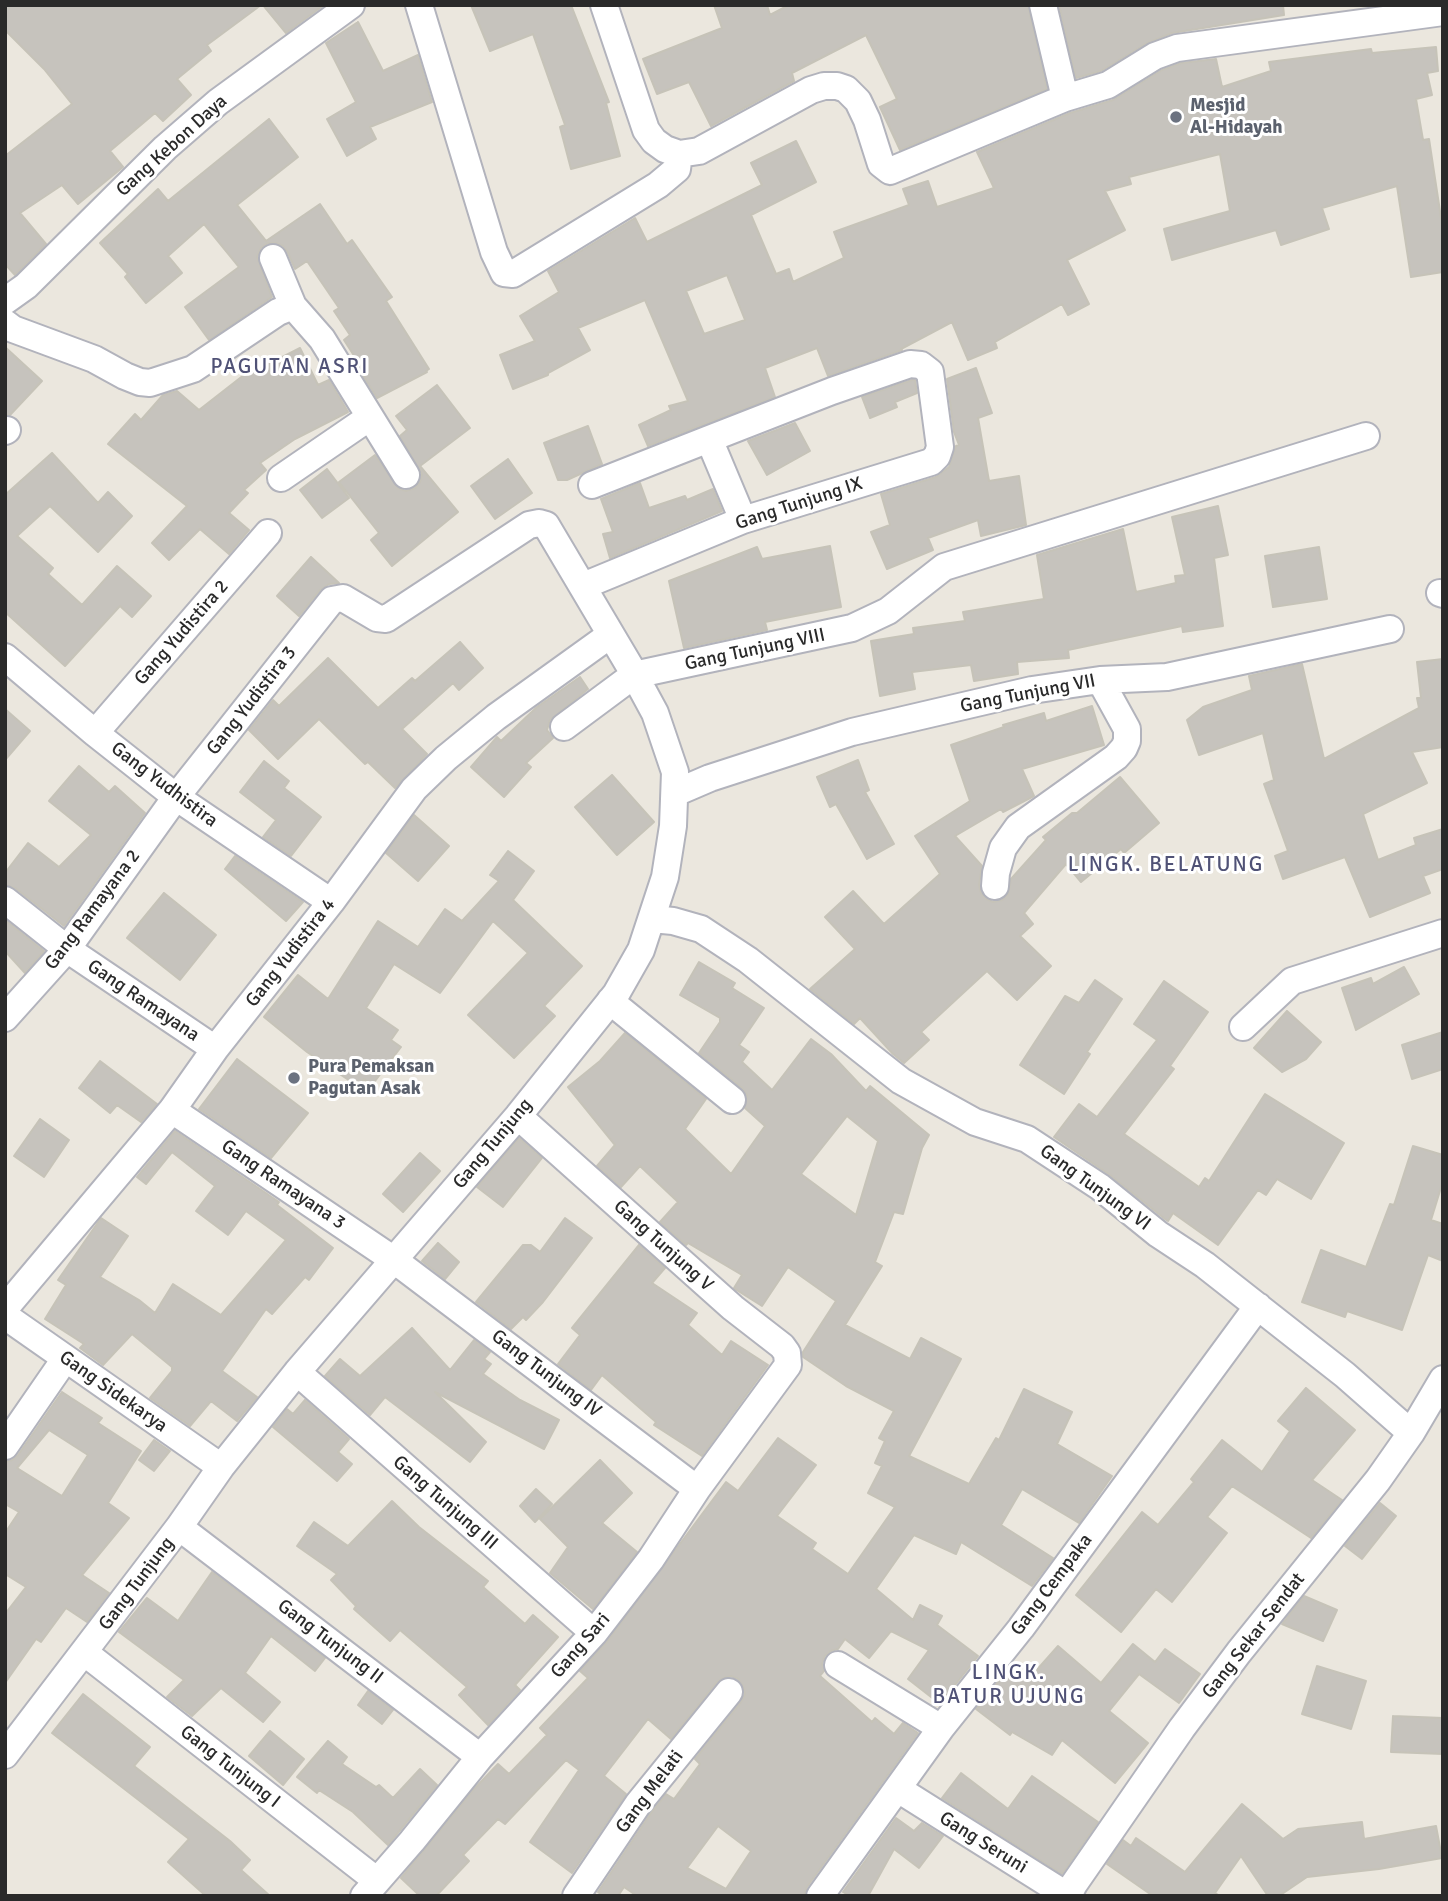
<!DOCTYPE html>
<style>
body{margin:0}
#map{position:relative;width:1448px;height:1901px;overflow:hidden;background:#ebe7de;font-family:Signika,sans-serif}
canvas{display:block}
.frame{position:absolute;inset:0;border:7px solid #2a2a2a;pointer-events:none}
</style>
<div id="map">
<canvas width="1448" height="1901"></canvas>
<div class="frame"></div>
</div>
<script>
const g = document.querySelector('canvas').getContext('2d');
g.lineJoin = 'round';
function fillPath(path, color) {
  g.fillStyle = color;
  g.fill(path, 'evenodd');
}
function shape(rows) {
  const path = new Path2D();
  for (const r of rows) {
    path.moveTo(r[0], r[1]);
    for (let i = 2; i < r.length; i += 2) path.lineTo(r[i], r[i + 1]);
  }
  return path;
}
function stroke(path, color, width, dash) {
  g.strokeStyle = color;
  g.lineWidth = width;
  g.lineCap = dash ? 'butt' : 'round';
  g.setLineDash(dash || []);
  g.stroke(path);
}
function write(font, color, halo, rows, align = 'center') {
  g.font = font + ' Signika,sans-serif';
  g.lineWidth = 6;
  g.setLineDash([]);
  g.textBaseline = 'middle';
  g.strokeStyle = halo;
  g.fillStyle = color;
  for (const [text, x, y, turn = 0] of rows) {
    g.save();
    g.translate(x, y);
    g.rotate((+turn || 0) * Math.PI / 180);
    g.textAlign = isNaN(turn) ? turn : align;
    if (halo) g.strokeText(text, 0, 0);
    g.fillText(text, 0, 0);
    g.restore();
  }
}
const building = shape([
 [5,5,261,5,207,45,211,51,177,79,191,95,163,121,155,113,110,151,123,167,78,204,62,185,20,213,46,244,15,275,5,264,5,156,72,104,44,69,5,30,5,5],
 [263,5,324,5,286,33,263,5],
 [471,5,571,5,609,102,606,103,620,156,571,169,560,127,565,125,533,34,490,51,471,5],
 [714,5,767,5,770,15,789,5,1028,5,1047,89,900,150,880,107,897,99,866,35,792,73,794,81,711,126,689,82,657,94,643,59,722,28,714,5],
 [1059,5,1283,5,1284,15,1172,33,1147,43,1101,71,1076,78,1059,5],
 [358,22,383,71,418,55,432,102,370,127,376,139,347,156,327,119,356,102,326,43,358,22],
 [1436,47,1438,71,1427,73,1432,95,1416,99,1423,140,1429,139,1443,231,1443,272,1411,277,1397,186,1322,208,1329,229,1281,245,1276,230,1172,260,1164,229,1230,211,1220,154,1129,177,1131,184,1105,191,1125,230,1067,260,1089,304,1068,315,1062,304,995,342,997,348,968,360,952,322,901,349,902,350,828,376,817,348,765,368,775,397,648,446,639,425,671,410,669,406,688,401,645,300,578,328,590,350,548,373,548,375,513,389,500,355,535,341,520,316,559,292,548,271,635,218,647,242,762,185,751,163,796,141,816,182,751,215,776,274,789,269,793,282,844,258,834,232,909,205,903,189,928,181,937,207,994,188,977,152,1070,113,1113,100,1162,70,1181,63,1216,59,1222,87,1271,71,1269,62,1371,49,1372,53,1436,47],
 [727,275,745,320,704,334,686,291,727,275],
 [269,119,298,157,237,205,266,241,320,204,347,244,352,240,392,297,386,301,429,369,426,371,427,372,377,398,357,366,360,365,344,340,350,335,334,311,339,308,307,261,295,269,287,251,283,246,276,243,268,243,261,248,257,257,272,297,209,340,185,307,239,267,204,224,168,256,182,273,146,303,125,277,128,274,100,243,158,189,168,201,269,119],
 [5,347,42,381,10,415,5,415,5,347],
 [300,348,318,385,329,380,348,412,295,439,260,463,266,470,244,490,248,493,229,513,249,530,229,554,200,529,169,560,152,543,187,506,108,444,135,414,141,420,163,395,177,391,199,410,249,371,251,373,300,348],
 [976,368,992,413,978,418,989,481,1019,476,1026,525,981,536,978,520,928,538,933,550,887,569,871,532,890,525,881,494,936,477,949,467,956,446,959,445,954,432,947,379,976,368],
 [912,380,915,380,917,393,895,402,897,407,870,418,862,397,912,380],
 [437,385,470,428,420,466,458,512,392,566,371,540,379,533,339,482,375,455,398,488,406,491,415,488,420,482,422,474,400,436,407,430,396,416,437,385],
 [795,423,810,451,767,475,748,441,795,423],
 [588,426,602,464,567,480,558,480,544,443,588,426],
 [52,453,98,503,108,492,132,516,98,552,50,506,17,536,53,568,48,574,82,605,117,566,151,596,132,617,120,606,65,666,5,612,5,495,52,453],
 [508,459,532,493,495,519,471,486,508,459],
 [327,469,349,498,322,518,300,490,327,469],
 [640,483,649,508,685,496,687,500,713,489,722,511,610,558,603,534,613,532,601,499,640,483],
 [1218,506,1228,555,1214,558,1223,626,1183,632,1182,626,1068,650,1069,658,1017,662,1018,674,974,681,971,665,912,672,915,689,880,696,871,641,914,634,913,628,965,621,963,612,1044,599,1037,555,1123,529,1136,592,1176,583,1175,576,1185,575,1172,517,1218,506],
 [830,546,841,607,765,622,767,630,684,648,669,581,757,547,762,559,830,546],
 [1319,547,1327,599,1273,607,1265,556,1319,547],
 [311,557,339,583,329,584,320,590,299,616,277,596,311,557],
 [460,642,483,668,459,690,453,683,402,729,427,754,395,788,368,762,365,764,319,719,278,759,249,730,273,700,279,706,328,658,378,708,412,678,415,681,460,642],
 [1443,659,1443,747,1412,752,1427,783,1363,814,1378,860,1416,845,1414,838,1443,829,1443,869,1423,876,1430,893,1370,917,1345,857,1283,879,1275,856,1288,851,1264,784,1274,780,1263,733,1199,755,1187,720,1203,707,1252,690,1249,676,1302,664,1324,759,1419,708,1417,698,1421,698,1417,662,1443,659],
 [580,677,588,689,550,720,547,730,553,738,526,763,531,767,504,797,471,767,497,737,501,741,537,707,580,677],
 [1092,706,1104,745,1022,769,1034,796,1003,812,1001,809,955,836,982,866,979,885,981,893,987,899,993,902,1002,900,1008,894,1011,879,1046,840,1043,837,1072,813,1077,813,1120,777,1159,823,1124,853,1121,849,1081,882,1066,864,1024,913,1033,924,1020,936,1051,966,1017,1000,987,971,921,1032,929,1040,904,1063,893,1054,860,1018,854,1024,810,989,855,949,825,917,853,891,884,924,940,874,915,836,970,801,951,745,1004,727,1003,725,1044,713,1046,721,1092,706],
 [5,709,30,731,5,760,5,709],
 [858,760,869,790,865,792,894,844,867,859,836,804,830,807,817,777,858,760],
 [264,761,289,781,284,788,321,817,291,856,263,837,276,820,240,792,264,761],
 [79,766,109,792,115,786,145,813,64,926,15,888,5,885,5,873,28,843,59,867,91,835,49,801,79,766],
 [612,775,654,822,617,855,575,807,612,775],
 [414,815,449,846,418,881,386,853,414,815],
 [508,851,534,871,513,900,582,966,544,1006,555,1016,514,1058,468,1015,528,953,493,921,440,993,394,964,366,1008,398,1030,391,1040,401,1047,372,1085,364,1079,359,1087,307,1052,264,1017,298,975,328,999,378,921,418,947,445,909,462,921,499,881,490,875,508,851],
 [235,856,303,902,286,921,225,869,235,856],
 [164,893,216,935,180,980,127,938,164,893],
 [5,920,44,951,25,973,5,951,5,920],
 [699,962,735,983,732,988,764,1008,739,1045,749,1052,742,1062,772,1090,811,1039,831,1054,866,1091,870,1086,929,1135,922,1148,903,1214,894,1212,875,1262,882,1266,845,1325,910,1359,921,1338,961,1359,909,1456,969,1484,996,1438,999,1440,1024,1389,1072,1412,1057,1444,1112,1476,1079,1523,1022,1489,1001,1525,1053,1558,1032,1586,961,1542,956,1554,914,1535,876,1589,913,1620,920,1605,942,1616,937,1625,978,1656,940,1704,908,1679,929,1650,891,1631,869,1658,845,1639,838,1649,831,1651,825,1656,822,1664,824,1671,820,1676,872,1722,875,1718,894,1734,903,1723,918,1733,807,1887,804,1896,637,1896,624,1887,618,1896,603,1896,598,1892,651,1813,666,1794,674,1799,700,1764,695,1759,741,1702,745,1694,743,1686,738,1679,731,1676,723,1678,717,1682,671,1739,648,1719,604,1776,626,1794,572,1873,530,1842,579,1770,566,1760,505,1824,498,1819,463,1855,469,1861,436,1896,420,1896,401,1878,474,1789,498,1764,509,1774,547,1735,540,1728,588,1678,580,1671,606,1643,726,1482,738,1491,778,1438,816,1465,777,1516,816,1543,812,1549,848,1574,895,1507,868,1493,882,1466,875,1463,885,1441,879,1438,894,1411,846,1386,803,1357,803,1352,836,1301,788,1267,762,1306,735,1289,734,1288,742,1275,688,1243,686,1245,660,1222,678,1202,640,1166,621,1187,597,1166,615,1145,568,1087,600,1061,625,1033,706,1099,685,1129,731,1174,765,1126,745,1108,747,1095,742,1088,699,1053,720,1022,720,1018,680,995,699,962],
 [847,1116,878,1141,856,1215,801,1174,847,1116],
 [718,1826,751,1851,726,1889,687,1868,718,1826],
 [1404,967,1419,994,1356,1030,1342,988,1371,978,1373,984,1404,967],
 [1095,980,1122,999,1087,1052,1090,1054,1064,1094,1020,1065,1065,996,1079,1003,1095,980],
 [1164,981,1208,1012,1170,1066,1174,1069,1124,1134,1199,1187,1205,1178,1209,1181,1265,1094,1344,1143,1311,1199,1277,1179,1266,1195,1258,1190,1218,1245,1173,1213,1168,1221,1165,1219,1110,1175,1054,1137,1079,1104,1097,1117,1157,1040,1134,1024,1164,981],
 [1287,1011,1321,1042,1306,1059,1282,1072,1254,1048,1287,1011],
 [1443,1032,1443,1069,1412,1079,1402,1045,1443,1032],
 [237,1059,308,1113,271,1158,199,1109,237,1059],
 [100,1061,157,1104,141,1122,117,1105,110,1113,79,1088,100,1061],
 [40,1119,69,1140,44,1177,14,1156,40,1119],
 [175,1131,279,1202,277,1205,333,1248,309,1280,305,1277,272,1314,266,1309,222,1371,257,1397,237,1421,211,1401,190,1426,150,1398,172,1371,172,1367,132,1334,103,1365,80,1348,84,1344,45,1319,66,1285,58,1280,101,1218,128,1236,100,1277,139,1300,155,1313,173,1284,221,1315,286,1240,246,1211,228,1235,196,1211,215,1186,172,1152,146,1184,137,1177,175,1131],
 [519,1138,542,1158,503,1207,477,1187,519,1138],
 [1413,1146,1443,1155,1443,1181,1431,1220,1443,1224,1443,1261,1428,1255,1402,1330,1347,1311,1345,1317,1302,1302,1321,1250,1366,1267,1390,1204,1394,1205,1413,1146],
 [420,1153,440,1171,403,1212,383,1194,420,1153],
 [565,1218,592,1238,543,1302,526,1320,523,1317,511,1329,476,1302,523,1245,531,1245,540,1252,565,1218],
 [438,1243,459,1262,445,1279,422,1261,438,1243],
 [639,1245,665,1268,652,1283,697,1313,688,1325,722,1355,731,1341,768,1365,702,1456,654,1425,656,1422,602,1375,591,1390,558,1364,580,1335,572,1328,639,1245],
 [412,1328,450,1370,474,1340,490,1352,484,1359,491,1364,483,1374,520,1400,559,1420,544,1449,435,1392,486,1442,470,1462,385,1397,370,1415,325,1376,340,1359,360,1376,412,1328],
 [1306,1388,1355,1430,1312,1480,1342,1500,1311,1538,1232,1486,1207,1517,1227,1533,1172,1602,1156,1589,1121,1632,1076,1595,1142,1512,1158,1525,1194,1482,1191,1479,1222,1440,1262,1472,1290,1431,1278,1421,1306,1388],
 [62,1392,102,1418,98,1423,141,1451,108,1503,129,1518,82,1575,109,1593,87,1622,66,1608,41,1642,36,1639,5,1683,5,1614,26,1587,5,1574,5,1533,19,1512,5,1504,5,1462,12,1460,18,1455,62,1392],
 [49,1430,88,1455,62,1496,17,1468,49,1430],
 [305,1400,349,1439,338,1452,352,1464,337,1481,273,1427,287,1409,293,1414,305,1400],
 [154,1440,170,1451,154,1471,139,1460,154,1440],
 [600,1460,632,1493,602,1523,637,1552,593,1609,550,1573,568,1547,540,1519,600,1460],
 [536,1489,552,1504,535,1522,520,1506,536,1489],
 [392,1501,419,1527,488,1581,483,1587,525,1624,533,1615,558,1637,515,1685,520,1690,488,1725,459,1695,467,1687,400,1630,390,1641,354,1609,356,1606,331,1580,337,1574,297,1546,314,1522,348,1546,392,1501],
 [1380,1503,1396,1516,1362,1559,1345,1546,1380,1503],
 [212,1572,325,1658,315,1671,271,1636,245,1673,280,1702,263,1722,221,1688,192,1716,167,1697,184,1680,119,1632,147,1598,178,1621,212,1572],
 [1304,1596,1337,1610,1323,1641,1282,1624,1304,1596],
 [1133,1644,1155,1662,1165,1649,1200,1674,1179,1703,1139,1674,1109,1711,1148,1743,1115,1783,1062,1740,1052,1755,1012,1732,1010,1735,976,1709,1010,1667,1027,1681,1058,1646,1101,1683,1133,1644],
 [1317,1666,1366,1681,1351,1729,1302,1714,1317,1666],
 [368,1691,393,1710,382,1724,358,1705,368,1691],
 [83,1694,150,1747,134,1766,230,1841,250,1860,241,1870,270,1896,206,1896,168,1862,189,1839,52,1733,83,1694],
 [1393,1716,1443,1718,1443,1754,1391,1752,1393,1716],
 [270,1731,304,1759,283,1785,249,1756,270,1731],
 [328,1741,347,1757,342,1764,376,1787,379,1785,393,1798,420,1769,437,1785,388,1845,353,1812,319,1790,317,1793,297,1777,328,1741],
 [961,1773,1008,1809,1032,1776,1098,1822,1062,1874,942,1798,961,1773],
 [1242,1804,1283,1839,1298,1829,1362,1822,1364,1839,1436,1826,1442,1858,1379,1869,1307,1877,1279,1896,1268,1896,1241,1856,1215,1893,1220,1896,1153,1896,1107,1864,1123,1840,1131,1846,1136,1838,1185,1872,1242,1804],
 [896,1818,914,1831,922,1823,943,1836,919,1868,894,1849,868,1896,850,1896,843,1892,896,1818]
]);
fillPath(building, '#c6c3bd');
stroke(building, '#c6c3b8', 2);
const minor = shape([
 [419,5,494,252,504,273,513,274,658,185,677,169,679,154],
 [604,5,646,130,654,141,665,149,679,154,699,151,811,90,824,86,837,86,846,89,858,101,867,120,881,164,890,171,1065,98,1108,85,1155,56,1177,48,1443,12],
 [1043,5,1065,98],
 [273,258,293,306],
 [5,301,26,286,165,148,218,102,351,5],
 [5,323,13,329,94,359,125,376,140,382,150,383,193,369,278,312,293,306,322,339,406,475],
 [5,431,7,430],
 [281,478,370,417],
 [592,485,709,439],
 [583,586,743,520,931,462,937,456,940,447,930,372,921,365,910,364,832,391,709,439,743,520],
 [1440,593,1443,594],
 [5,657,95,733,176,797,331,902],
 [564,727,634,675,852,628,888,611,944,567,1366,436],
 [95,733,268,533],
 [675,793,710,778,852,732,1032,690,1100,680,1167,677,1390,629],
 [995,886,996,873,1003,848,1018,827,1116,757,1124,748,1127,741,1127,729,1100,680],
 [5,900,67,949,215,1049],
 [652,919,673,921,701,929,748,960,901,1081,975,1122,1027,1139,1100,1187,1158,1234,1205,1265,1345,1375,1411,1433],
 [610,1001,732,1100],
 [5,1018,67,949,176,797,332,600,343,598,377,618,386,619,529,525,539,523,546,525,629,665,655,713,675,772,673,826,665,877,641,950,616,994,518,1116,297,1372,221,1467,179,1527,5,1755],
 [1243,1027,1292,981,1443,933],
 [172,1110,394,1260,697,1489],
 [5,1311,6,1307,172,1110,215,1049,331,902,414,789,446,758,496,717,610,635],
 [5,1316,221,1467],
 [297,1372,594,1633],
 [5,1446,65,1359],
 [179,1527,480,1757],
 [85,1653,376,1880],
 [838,1665,941,1728],
 [898,1789,1068,1896,1074,1884,1182,1728,1239,1652,1378,1480,1411,1433,1443,1379],
 [364,1896,412,1841,480,1757,594,1633,651,1559,697,1489,788,1365,787,1353,782,1346,733,1308,518,1116],
 [576,1896,638,1804,729,1692],
 [820,1896,941,1728,1021,1628,1258,1306]
]);
stroke(minor, '#b2b3bc', 30);
stroke(minor, '#fff', 26);
for (const [x, y, r, color] of [
 [1176,117,7,"#6b7280"],
 [294,1078,7,"#6b7280"]
]) {
  const dot = new Path2D();
  dot.arc(x, y, r, 0, 2 * Math.PI);
  g.fillStyle = color;
  g.fill(dot);
  stroke(dot, '#fff', 2.5);
}
write('bold 19px', '#5b616d', '#fff', [
 ["Mesjid",1190,106],
 ["Al-Hidayah",1190,128],
 ["Pura Pemaksan",308,1067],
 ["Pagutan Asak",308,1089]
], 'left');
write('19px', '#2a2a2a', '#fff', [
 ["Gang Kebon Daya",172,146,-42],
 ["Gang Tunjung IX",799,504,-18],
 ["Gang Yudistira 2",182,633,-49],
 ["Gang Tunjung VIII",755,650,-12],
 ["Gang Tunjung VII",1028,694,-11],
 ["Gang Yudistira 3",252,701,-52],
 ["Gang Yudhistira",164,785,37],
 ["Gang Ramayana 2",93,910,-53],
 ["Gang Yudistira 4",291,953,-52],
 ["Gang Ramayana",143,1001,34],
 ["Gang Tunjung",493,1144,-50],
 ["Gang Ramayana 3",283,1185,34],
 ["Gang Tunjung VI",1095,1188,36],
 ["Gang Tunjung V",663,1246,42],
 ["Gang Tunjung IV",546,1374,37],
 ["Gang Sidekarya",113,1392,35],
 ["Gang Tunjung III",445,1503,41],
 ["Gang Tunjung",137,1584,-53],
 ["Gang Cempaka",1052,1585,-53],
 ["Gang Sekar Sendat",1254,1636,-52],
 ["Gang Tunjung II",330,1642,37],
 ["Gang Sari",581,1646,-49],
 ["Gang Tunjung I",230,1767,38],
 ["Gang Melati",650,1792,-53],
 ["Gang Seruni",983,1843,32]
]);
g.letterSpacing = '2px';
write('21px', '#505276', '#fff', [
 ["PAGUTAN ASRI",290,367],
 ["LINGK. BELATUNG",1166,865],
 ["LINGK.",1009,1673],
 ["BATUR UJUNG",1009,1697]
]);
g.letterSpacing = '0px';
</script>
